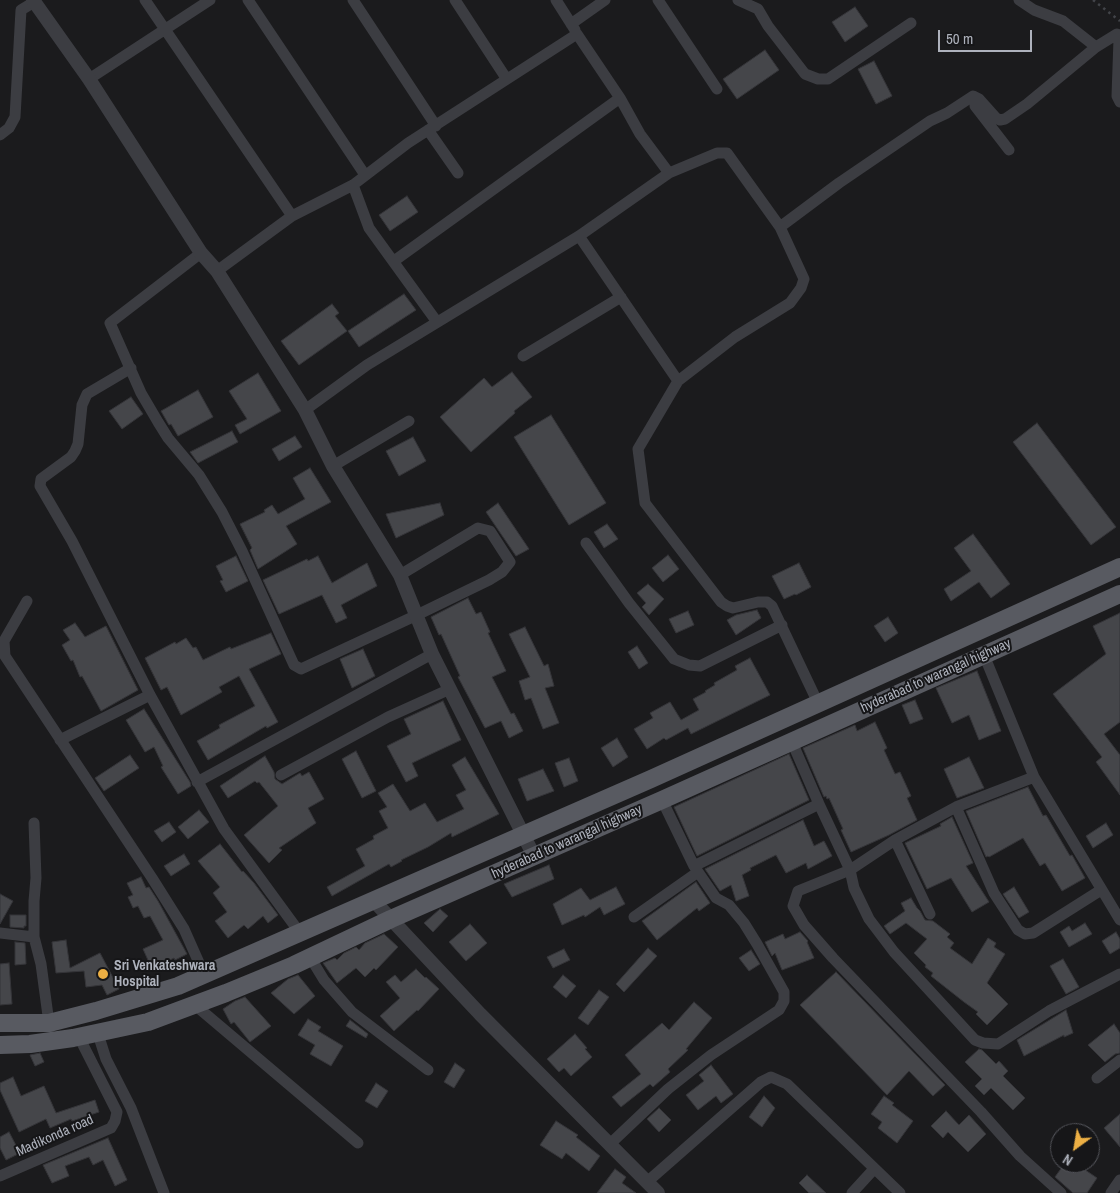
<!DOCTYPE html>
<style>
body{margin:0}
#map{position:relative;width:1120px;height:1193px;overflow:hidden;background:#1b1b1d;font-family:"Archivo Narrow",sans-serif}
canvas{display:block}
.north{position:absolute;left:1050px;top:1123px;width:50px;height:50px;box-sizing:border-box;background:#161618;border:1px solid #53545a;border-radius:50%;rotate:212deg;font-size:14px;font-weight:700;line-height:20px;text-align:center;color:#aeb2bc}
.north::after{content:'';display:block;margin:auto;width:18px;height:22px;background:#ecaf44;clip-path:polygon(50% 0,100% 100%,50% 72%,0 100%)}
.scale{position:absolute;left:938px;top:30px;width:94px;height:22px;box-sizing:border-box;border:2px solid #aeb2bc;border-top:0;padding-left:6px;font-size:15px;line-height:18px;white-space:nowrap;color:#aeb2bc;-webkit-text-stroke:4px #161618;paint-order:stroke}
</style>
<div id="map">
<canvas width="1120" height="1193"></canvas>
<div class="north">N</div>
<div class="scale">50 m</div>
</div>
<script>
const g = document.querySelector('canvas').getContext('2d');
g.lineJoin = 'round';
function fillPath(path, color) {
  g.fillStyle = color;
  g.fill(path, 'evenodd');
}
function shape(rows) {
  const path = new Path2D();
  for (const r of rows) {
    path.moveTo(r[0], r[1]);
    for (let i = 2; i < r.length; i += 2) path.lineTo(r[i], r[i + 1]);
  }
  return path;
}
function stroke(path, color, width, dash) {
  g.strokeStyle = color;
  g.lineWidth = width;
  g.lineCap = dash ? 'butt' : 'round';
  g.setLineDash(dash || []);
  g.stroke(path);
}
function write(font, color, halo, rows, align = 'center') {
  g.font = font + ' "Archivo Narrow",sans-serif';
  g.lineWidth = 4;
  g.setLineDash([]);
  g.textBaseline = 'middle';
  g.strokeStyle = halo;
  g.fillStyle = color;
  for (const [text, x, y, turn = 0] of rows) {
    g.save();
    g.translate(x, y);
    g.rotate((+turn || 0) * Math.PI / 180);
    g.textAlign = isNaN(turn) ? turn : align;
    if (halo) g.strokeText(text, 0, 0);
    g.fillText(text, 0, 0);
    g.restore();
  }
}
const building = shape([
 [855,7,868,26,845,42,832,22,855,7],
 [765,50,779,70,737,99,723,79,765,50],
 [874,61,892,96,876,104,858,69,874,61],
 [407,196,418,212,390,231,379,215,407,196],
 [404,294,416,310,359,347,348,331,404,294],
 [332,304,339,313,335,316,347,331,299,365,281,341,332,304],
 [512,372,532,397,514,411,515,413,471,452,440,417,484,378,492,387,512,372],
 [258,373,281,411,240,434,235,425,247,419,229,391,258,373],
 [198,390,213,417,178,436,171,424,169,425,161,411,198,390],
 [131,397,143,414,122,429,109,411,131,397],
 [551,415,606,503,569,525,514,437,551,415],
 [1037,423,1116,527,1091,545,1013,442,1037,423],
 [232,431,238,442,198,463,190,452,232,431],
 [295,436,302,447,279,461,272,449,295,436],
 [413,437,426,461,399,476,386,451,413,437],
 [310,468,331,502,286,526,297,544,258,569,250,550,252,548,240,524,265,512,264,510,272,505,278,514,305,499,293,478,310,468],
 [440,503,444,515,396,538,386,514,440,503],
 [498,503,529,549,516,556,486,512,498,503],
 [607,524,618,539,604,548,594,532,607,524],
 [973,534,1010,584,991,598,979,582,951,601,944,589,971,571,954,548,973,534],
 [668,555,679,569,663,582,652,568,668,555],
 [236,556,248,581,226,592,220,581,223,580,216,566,236,556],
 [318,556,332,583,367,563,377,586,341,605,347,618,336,623,322,595,279,614,263,580,307,559,308,561,318,556],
 [799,563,811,587,796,595,795,594,784,599,772,576,799,563],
 [648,584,664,599,649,615,642,607,646,603,637,593,648,584],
 [468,598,476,614,481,612,490,632,488,633,506,671,492,677,511,714,514,713,523,731,509,738,501,721,485,728,458,677,460,676,441,634,439,635,431,617,468,598],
 [757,610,761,618,736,635,727,620,736,615,757,610],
 [688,611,694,625,676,633,669,619,688,611],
 [1120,613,1120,722,1104,734,1120,755,1120,795,1096,762,1102,757,1053,694,1106,654,1093,626,1120,613],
 [888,617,898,633,885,642,874,626,888,617],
 [75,623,85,637,106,626,138,690,101,711,82,676,80,677,73,660,71,661,62,645,70,640,63,630,75,623],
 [525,627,544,666,548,664,554,686,545,688,559,723,543,729,531,698,525,700,519,681,530,677,509,634,525,627],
 [271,633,281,654,249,669,278,722,267,728,266,726,208,760,197,741,220,728,219,725,255,706,239,676,219,687,222,692,181,715,167,687,161,690,145,658,175,642,176,644,186,638,193,648,196,647,203,660,230,647,231,649,271,633],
 [637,646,648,663,639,669,628,652,637,646],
 [363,649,375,676,352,688,340,659,363,649],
 [750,658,770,695,691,734,688,728,666,740,664,738,647,749,634,729,653,718,650,713,670,702,681,720,699,710,693,699,706,692,705,691,715,685,714,683,737,670,735,666,750,658],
 [977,671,1001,731,979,740,969,715,952,723,936,688,977,671],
 [915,700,923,719,910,724,902,705,915,700],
 [443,701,461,740,412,763,418,776,406,782,387,746,411,734,404,719,443,701],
 [144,709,190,782,191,786,178,794,161,767,163,766,154,747,145,752,126,720,144,709],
 [875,722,887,748,884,750,895,774,900,772,911,796,907,798,917,820,889,835,851,852,841,830,843,829,829,798,827,799,826,796,824,797,803,748,855,725,857,731,875,722],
 [617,738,628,757,613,767,601,748,617,738],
 [356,751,376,791,362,798,342,759,356,751],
 [789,754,809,800,697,856,674,807,789,754],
 [130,755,139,768,104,791,95,778,130,755],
 [265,756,274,772,275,779,282,784,300,773,302,776,309,772,324,799,308,808,316,823,279,848,282,850,269,863,244,835,278,806,259,782,257,783,255,781,228,798,220,786,265,756],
 [465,757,499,814,452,837,451,833,428,847,401,860,402,861,391,867,389,864,332,896,327,887,365,866,356,849,374,839,373,836,388,828,379,811,387,807,378,793,393,784,410,811,425,803,437,822,464,809,456,795,466,790,452,765,465,757],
 [969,757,984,788,957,798,944,769,969,757],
 [569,758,578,781,564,787,555,763,569,758],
 [543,769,554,791,527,801,518,779,543,769],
 [1028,787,1043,816,1046,815,1070,856,1072,855,1085,878,1062,891,1045,863,1040,866,1023,838,989,857,988,856,986,857,966,811,1028,787],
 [199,810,209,822,188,839,178,827,199,810],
 [952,817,973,863,966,866,989,902,972,912,951,878,927,889,905,843,941,826,940,824,952,817],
 [803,820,814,846,824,841,832,856,808,869,806,863,786,873,776,855,750,868,751,870,742,875,749,896,736,901,731,885,720,891,705,869,803,820],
 [169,822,176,832,162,842,154,831,169,822],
 [1106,823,1113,835,1093,848,1086,836,1106,823],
 [220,844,242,872,243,871,254,883,278,915,268,923,263,916,248,929,244,925,228,938,215,921,227,912,213,893,220,887,198,861,220,844],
 [184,854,190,864,171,876,164,866,184,854],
 [549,865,554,879,512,897,504,884,549,865],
 [141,877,146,888,149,887,158,901,187,954,175,960,174,958,152,969,143,949,163,940,150,916,144,918,138,906,133,908,128,897,133,895,127,883,141,877],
 [696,882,710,903,699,911,697,908,657,940,642,921,696,882],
 [616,887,625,904,604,915,600,907,585,917,584,915,562,925,553,904,581,888,590,900,616,887],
 [1014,887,1029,912,1019,918,1003,894,1014,887],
 [0,894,13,901,0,924,0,894],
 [911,898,917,908,920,911,925,920,933,921,950,934,947,937,954,943,950,948,972,964,988,938,996,943,994,947,1005,954,987,983,1008,1004,987,1025,976,1014,978,1012,964,1002,931,976,933,973,925,967,926,965,914,953,927,939,906,923,890,934,884,926,905,911,901,903,911,898],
 [440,909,448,916,433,932,424,923,440,909],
 [10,915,26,915,26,926,24,926,24,928,10,927,10,915],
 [1085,923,1092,934,1069,947,1060,932,1069,926,1072,931,1085,923],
 [470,924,487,943,466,961,449,942,470,924],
 [800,932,808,941,807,942,814,958,782,970,775,953,772,956,765,942,783,934,785,939,800,932],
 [1116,932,1120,939,1120,948,1110,954,1102,941,1116,932],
 [384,934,398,947,376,970,374,968,365,977,356,968,337,983,323,963,335,958,337,960,344,953,356,947,359,950,365,943,384,934],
 [66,940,70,968,100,953,119,989,107,995,102,985,86,987,84,971,56,973,52,942,66,940],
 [15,942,25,943,26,964,15,965,15,942],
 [648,948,657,956,624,992,616,984,648,948],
 [564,949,570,960,553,968,547,957,564,949],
 [751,950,760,964,749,971,739,958,751,950],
 [1063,959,1079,987,1066,994,1050,966,1063,959],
 [9,963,12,1004,0,1005,0,964,9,963],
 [416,969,425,978,426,977,439,989,418,1011,417,1010,394,1031,380,1016,400,998,386,982,395,975,401,982,416,969],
 [836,972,945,1085,933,1096,909,1071,887,1095,800,1005,836,972],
 [298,975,315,996,294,1014,271,993,288,979,298,975],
 [563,975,576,986,566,998,553,987,563,975],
 [599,990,609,997,588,1025,578,1018,599,990],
 [245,997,271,1026,250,1042,234,1022,231,1024,223,1009,235,1001,245,997],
 [694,1002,712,1018,686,1049,688,1050,668,1069,670,1072,653,1087,650,1084,621,1107,612,1097,641,1074,625,1055,662,1023,669,1030,694,1002],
 [1066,1010,1073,1033,1064,1037,1064,1035,1024,1056,1017,1040,1066,1010],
 [308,1019,321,1027,318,1031,343,1046,331,1066,310,1054,315,1045,298,1035,308,1019],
 [350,1020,368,1034,366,1038,346,1026,350,1020],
 [1114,1024,1120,1033,1120,1053,1115,1054,1105,1062,1088,1045,1114,1024],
 [575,1034,587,1048,585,1049,592,1057,571,1076,564,1068,559,1072,547,1059,575,1034],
 [979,1049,982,1050,996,1064,999,1061,1008,1071,1003,1076,1025,1098,1013,1110,991,1088,984,1095,975,1086,982,1079,965,1062,979,1049],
 [40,1053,44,1062,35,1066,30,1055,40,1053],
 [455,1063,465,1070,454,1088,444,1082,455,1063],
 [711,1065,733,1094,721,1103,716,1096,698,1110,686,1095,704,1081,699,1075,711,1065],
 [13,1077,21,1096,44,1086,56,1113,95,1100,99,1112,72,1121,71,1119,50,1128,46,1119,19,1132,0,1090,0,1083,13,1077],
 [376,1083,388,1091,377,1108,365,1101,376,1083],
 [764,1096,775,1108,762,1127,749,1117,764,1096],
 [884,1096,894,1103,892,1105,913,1121,897,1143,878,1128,882,1122,871,1114,884,1096],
 [659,1108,671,1120,659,1132,647,1119,659,1108],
 [946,1111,959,1125,969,1115,986,1134,968,1152,948,1132,943,1138,931,1126,946,1111],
 [1120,1114,1120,1147,1104,1128,1120,1114],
 [556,1121,578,1135,576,1137,600,1156,589,1171,566,1153,562,1159,540,1145,556,1121],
 [9,1132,20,1153,6,1160,0,1148,0,1137,9,1132],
 [108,1138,127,1180,115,1186,103,1160,93,1165,89,1157,65,1166,69,1176,52,1183,43,1165,108,1138],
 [1065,1163,1075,1163,1097,1178,1087,1193,1073,1193,1055,1177,1065,1163],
 [615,1169,626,1177,622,1183,636,1193,597,1193,615,1169],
 [807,1175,826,1193,809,1193,799,1183,807,1175]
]);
fillPath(building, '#45464a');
stroke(building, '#353539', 1);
stroke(shape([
 [1093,0,1120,21]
]), '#424449', 2.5, [2.5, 4]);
stroke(shape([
 [145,0,292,216],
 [248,0,365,175],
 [353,0,436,126],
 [455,0,506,78],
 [556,0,575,30],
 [658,0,717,89],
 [738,0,758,9,768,26,805,74,818,79,828,79,911,23],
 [1019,0,1034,10,1063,21,1096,47],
 [571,24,605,0],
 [89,79,210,0],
 [975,106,1009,150],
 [428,130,458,173],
 [0,135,9,128,15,117,21,10,34,2],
 [353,185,369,228,437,322],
 [579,236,678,381],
 [201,253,110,323,141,393,158,422,168,438,199,475,222,512,242,551,294,665,301,669,417,615,489,580,502,572,510,562,490,531,478,528,400,575],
 [394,261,620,98],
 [217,271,292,216,353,185,408,143,577,34,620,98,640,134,669,173,717,153,727,153,780,227],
 [523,356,621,297],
 [131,368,87,394,82,405,78,444,75,451,71,457,41,479,40,486,72,541,150,695,224,829,300,933],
 [305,410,367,365,579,236,669,173],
 [333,466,409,421],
 [586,543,629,603,674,659,689,665,700,666,782,625],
 [27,601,4,641,5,656,152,878,184,929,204,974],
 [984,655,1034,777,1120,920],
 [818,703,772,606,767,602,758,602,733,608,727,606,721,602,645,503,638,449,678,381,735,337,790,303,801,288,804,279,780,227,839,183,930,121,947,113,973,96,979,99,996,118,1000,120,1005,119,1027,104,1096,47,1117,34,1119,39,1117,96,1120,102],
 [60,740,150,695],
 [792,742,819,804,850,870,798,891,793,906,804,925,833,958,981,1112,1020,1156,1061,1193],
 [281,775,388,717,450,689],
 [1034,777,956,807,895,840,850,870,854,888,869,919,894,952,975,1040,983,1043,998,1044,1049,1011,1120,974],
 [197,782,432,654],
 [956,807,994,893,1018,930,1025,934,1033,933,1101,890],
 [34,823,36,878,34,901,34,937,41,964,49,1023],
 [895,840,930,914],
 [694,866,819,804],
 [634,917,698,872],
 [0,933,34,937],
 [310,957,324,980,352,1012,428,1070],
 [195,1005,358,1143],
 [98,1034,106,1059,131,1108,164,1193],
 [1097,1078,1120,1060],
 [610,1144,668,1089,711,1055,779,1010,784,1001,784,992,757,944,744,923,729,905,716,898,694,866,662,800],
 [0,1176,111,1128,115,1121,117,1112,79,1037],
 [647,1182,761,1082,771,1077,787,1084,900,1193],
 [852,1193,874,1169],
 [1111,1193,1120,1180]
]), '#3c3d42', 11);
stroke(shape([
 [33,0,89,79,201,253,217,271,305,410,333,466,400,575,432,654,534,856],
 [374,901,480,1014,658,1193]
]), '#3c3d42', 14);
stroke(shape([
 [0,1023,49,1023,96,1011,178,986,651,779,1120,567],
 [0,1045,30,1044,73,1038,148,1022,226,993,294,965,391,919,662,800,1120,594]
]), '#585a61', 18);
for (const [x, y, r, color] of [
 [103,974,6,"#ecaf44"]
]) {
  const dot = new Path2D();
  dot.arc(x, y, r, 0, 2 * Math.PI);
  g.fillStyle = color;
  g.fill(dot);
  stroke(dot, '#161618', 2);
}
write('14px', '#aeb2bc', '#161618', [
 ["hyderabad to warangal highway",936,676,-24],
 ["hyderabad to warangal highway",567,842,-24],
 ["Madikonda road",55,1136,-24]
]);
write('bold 14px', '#aeb2bc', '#161618', [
 ["Sri Venkateshwara",114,966],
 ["Hospital",114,982]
], 'left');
</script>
